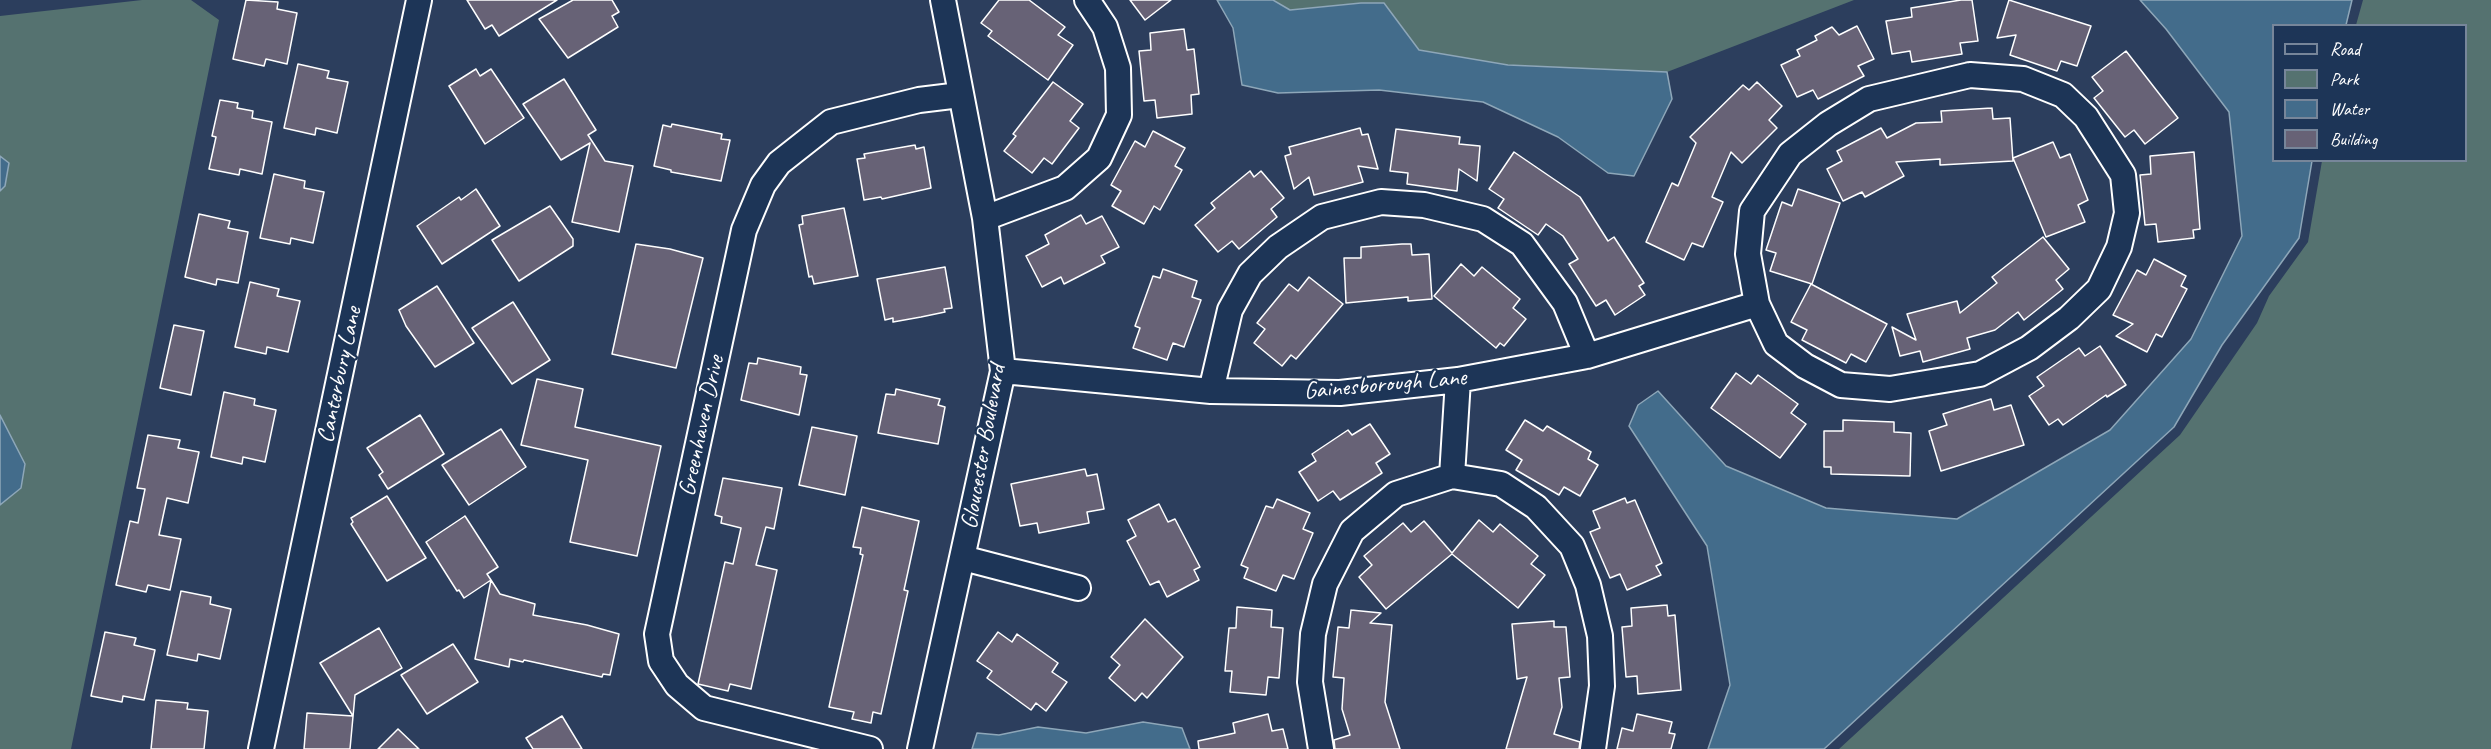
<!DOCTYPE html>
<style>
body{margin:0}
#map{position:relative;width:2491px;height:749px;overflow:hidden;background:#2c3e5d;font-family:Caveat,sans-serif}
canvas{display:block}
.legend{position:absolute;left:2272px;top:24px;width:195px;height:138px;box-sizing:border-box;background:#1d3557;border:2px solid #77869a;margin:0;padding:8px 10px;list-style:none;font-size:18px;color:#fff}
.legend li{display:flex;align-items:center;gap:12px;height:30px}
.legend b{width:30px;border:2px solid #77869a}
</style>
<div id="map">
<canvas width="2491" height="749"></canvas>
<ul class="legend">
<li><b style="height:8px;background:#1d3557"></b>Road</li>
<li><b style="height:16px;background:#557270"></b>Park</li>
<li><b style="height:16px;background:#436c8b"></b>Water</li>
<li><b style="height:16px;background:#676276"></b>Building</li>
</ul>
</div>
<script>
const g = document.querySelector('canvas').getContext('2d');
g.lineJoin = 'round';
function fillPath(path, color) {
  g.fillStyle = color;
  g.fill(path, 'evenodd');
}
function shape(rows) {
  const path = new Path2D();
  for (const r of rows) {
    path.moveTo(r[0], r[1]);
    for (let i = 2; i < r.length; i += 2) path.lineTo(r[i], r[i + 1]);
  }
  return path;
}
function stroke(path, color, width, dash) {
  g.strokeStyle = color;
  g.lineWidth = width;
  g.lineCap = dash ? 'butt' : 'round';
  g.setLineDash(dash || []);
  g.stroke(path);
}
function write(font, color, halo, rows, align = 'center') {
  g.font = font + ' Caveat,sans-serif';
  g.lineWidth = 4.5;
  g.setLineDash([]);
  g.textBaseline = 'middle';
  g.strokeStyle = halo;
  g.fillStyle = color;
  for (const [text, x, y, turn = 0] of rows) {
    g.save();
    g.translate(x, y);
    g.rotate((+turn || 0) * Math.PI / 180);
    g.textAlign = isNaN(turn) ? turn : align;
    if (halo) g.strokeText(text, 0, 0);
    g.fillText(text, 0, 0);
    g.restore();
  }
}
fillPath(shape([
 [142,0,191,0,219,20,71,749,0,749,0,16],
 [1273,0,1854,0,1667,72,1508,65,1419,50,1384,3,1361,3,1290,10],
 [2363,0,2491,0,2491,749,1839,749,2180,435,2257,323,2269,296,2308,242,2322,161,2466,160,2466,26,2356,25]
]), '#557270');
const water = shape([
 [1217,0,1273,0,1290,10,1361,3,1384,3,1419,50,1508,65,1667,72,1672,99,1634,176,1608,173,1558,137,1483,102,1379,90,1278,93,1242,85,1233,28,1217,0],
 [2140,0,2352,0,2346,25,2274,26,2274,160,2312,161,2299,238,2222,345,2174,427,1824,749,1708,749,1730,685,1707,546,1629,426,1638,405,1658,391,1726,466,1826,508,1957,519,2110,430,2191,339,2242,236,2229,112,2166,29,2140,0],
 [0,156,9,163,5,186,0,191,0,156],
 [0,415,25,464,21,488,0,505,0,415],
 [1143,722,1182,728,1190,749,972,749,977,733,999,735,1038,727,1086,733,1143,722]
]);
fillPath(water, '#436c8b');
stroke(water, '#8ea7b9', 1.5);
const building = shape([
 [246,0,278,2,277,9,297,13,287,64,266,59,264,66,233,59,246,0],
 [467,0,557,0,499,36,492,25,485,29,467,0],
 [573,0,612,0,619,12,612,16,618,27,568,58,539,19,573,0],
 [999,0,1029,0,1065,27,1058,35,1073,45,1048,80,988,36,992,31,981,23,999,0],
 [1130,0,1171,0,1145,20,1130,0],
 [1961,0,1972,0,1978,41,1960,43,1962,54,1912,62,1910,51,1892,54,1886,21,1912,17,1911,8,1961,0],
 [2009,0,2091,26,2077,66,2061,61,2057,71,2010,55,2016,35,1997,38,2009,0],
 [1857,26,1874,59,1858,66,1864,76,1818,99,1813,90,1797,97,1781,65,1800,56,1797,50,1817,40,1815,36,1832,27,1839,35,1857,26],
 [1184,29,1187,50,1194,49,1199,94,1191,95,1192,114,1157,118,1155,100,1144,101,1139,51,1151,50,1150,33,1184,29],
 [2126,51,2178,118,2145,144,2134,130,2125,137,2094,98,2103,91,2092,77,2126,51],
 [298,64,329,71,327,78,348,82,337,133,316,128,315,135,284,128,298,64],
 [476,69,480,76,491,69,524,118,485,144,449,86,476,69],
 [564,79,596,130,588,135,605,161,633,166,619,232,572,222,590,143,561,160,523,104,564,79],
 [1053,82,1083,104,1070,121,1079,128,1052,164,1044,158,1032,173,1004,151,1016,136,1013,134,1053,82],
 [1757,82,1782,106,1769,120,1777,128,1742,163,1731,152,1712,197,1723,202,1703,247,1692,243,1684,260,1646,242,1672,183,1678,186,1696,143,1690,137,1743,85,1749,90,1757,82],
 [220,100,238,103,237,108,253,111,252,118,272,122,262,174,240,169,239,175,209,169,216,137,212,136,220,100],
 [1992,108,1993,119,2010,118,2013,161,1940,165,1940,159,1896,162,1904,176,1865,197,1862,192,1843,201,1827,169,1842,161,1837,151,1881,128,1887,138,1916,123,1942,122,1941,111,1992,108],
 [672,124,722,134,721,139,730,140,721,181,671,172,671,170,654,166,663,125,671,127,672,124],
 [1360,128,1362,135,1368,134,1378,169,1358,166,1363,182,1314,195,1309,177,1294,189,1285,156,1291,154,1289,147,1360,128],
 [1396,129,1460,137,1459,144,1480,146,1477,181,1459,169,1457,191,1407,184,1408,173,1390,171,1396,129],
 [1153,131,1185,148,1175,166,1182,170,1160,210,1154,206,1144,224,1112,206,1121,191,1111,185,1135,141,1145,147,1153,131],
 [2053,142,2060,158,2070,154,2088,200,2078,205,2085,222,2046,237,2013,158,2053,142],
 [915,145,916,149,924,147,931,188,882,199,881,197,864,200,857,159,865,158,864,154,915,145],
 [1514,152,1580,197,1608,241,1614,237,1644,283,1639,286,1645,295,1615,315,1606,300,1596,306,1569,264,1578,259,1563,236,1546,224,1538,235,1498,208,1504,199,1489,189,1514,152],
 [2194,152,2200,229,2193,230,2194,238,2158,242,2156,224,2145,225,2140,175,2151,174,2150,156,2194,152],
 [1250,171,1254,177,1261,171,1284,198,1271,209,1277,217,1239,249,1232,241,1218,252,1195,225,1215,208,1211,203,1250,171],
 [274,174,305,181,304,188,324,192,313,243,291,238,290,244,260,238,274,174],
 [476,189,500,226,442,264,417,226,459,197,461,200,476,189],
 [1798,189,1840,203,1812,284,1770,271,1776,253,1766,250,1782,202,1792,206,1798,189],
 [550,206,573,239,573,246,519,281,492,240,550,206],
 [844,208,858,276,814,284,812,276,809,277,799,225,803,224,802,216,844,208],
 [199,214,230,221,228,228,248,232,238,283,217,279,216,285,185,277,199,214],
 [1081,215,1086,224,1102,216,1119,247,1101,256,1105,263,1064,284,1061,277,1042,287,1026,256,1049,244,1045,235,1081,215],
 [2043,237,2069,269,2056,280,2063,289,2024,320,2018,312,1995,330,1967,338,1970,349,1923,362,1920,351,1900,356,1892,327,1916,340,1907,314,1957,301,1960,313,1997,283,1992,277,2043,237],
 [636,244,670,249,703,258,676,368,612,354,636,244],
 [1402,244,1411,244,1412,255,1429,254,1432,299,1408,301,1408,297,1346,303,1344,258,1361,258,1361,247,1402,244],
 [2154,259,2186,276,2181,286,2187,289,2162,337,2156,334,2147,352,2116,336,2133,324,2113,315,2137,270,2146,275,2154,259],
 [1461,264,1474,276,1482,267,1520,299,1513,308,1526,319,1504,346,1500,343,1496,348,1434,296,1461,264],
 [945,267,952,308,944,309,945,312,921,317,893,322,893,318,885,320,877,279,945,267],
 [1163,269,1197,281,1192,297,1201,300,1184,347,1173,343,1167,360,1133,348,1140,328,1135,326,1153,276,1160,278,1163,269],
 [1309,277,1343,304,1296,359,1291,355,1282,366,1254,343,1265,329,1257,323,1289,284,1298,291,1309,277],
 [250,282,279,289,277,296,300,301,288,352,267,347,266,354,235,347,250,282],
 [1811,284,1887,324,1866,362,1851,354,1846,363,1802,340,1807,330,1791,322,1811,284],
 [437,286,474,343,435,367,406,326,399,310,437,286],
 [513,302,550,360,512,384,472,328,513,302],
 [174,325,204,331,191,395,160,388,174,325],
 [2100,346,2126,385,2107,397,2106,395,2063,425,2058,419,2049,425,2029,396,2044,386,2037,377,2079,348,2085,356,2100,346],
 [758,358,801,367,800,374,807,375,799,415,741,400,749,363,757,364,758,358],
 [1736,373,1751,384,1758,375,1798,404,1791,413,1806,424,1780,458,1711,408,1736,373],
 [537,379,583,389,575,427,661,446,637,556,570,542,588,460,521,445,537,379],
 [896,389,940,399,938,405,945,407,938,444,878,433,886,394,895,395,896,389],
 [224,392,255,399,254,405,276,410,265,462,243,457,242,464,211,457,224,392],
 [1991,399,1994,410,2011,405,2024,445,1941,471,1929,431,1947,425,1943,414,1991,399],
 [420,415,444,454,388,489,379,475,383,472,367,448,420,415],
 [1525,420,1543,431,1547,426,1591,452,1588,459,1598,465,1580,496,1564,487,1559,495,1516,470,1522,460,1506,450,1525,420],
 [1843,420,1894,422,1894,432,1911,433,1910,476,1831,474,1831,467,1824,467,1824,431,1843,431,1843,420],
 [1370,424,1390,454,1376,463,1382,473,1340,500,1333,491,1318,501,1299,472,1316,461,1312,454,1348,430,1352,435,1370,424],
 [812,427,857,436,845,495,799,485,812,427],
 [501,429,526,467,469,505,442,465,501,429],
 [148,435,180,440,178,448,199,452,188,503,167,498,159,535,181,539,170,590,148,585,146,592,116,585,130,521,138,523,145,489,137,488,148,435],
 [1085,469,1087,476,1097,474,1104,509,1087,512,1089,523,1039,533,1037,523,1020,526,1011,484,1085,469],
 [723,478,782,488,774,529,766,527,756,565,777,570,751,689,730,684,728,691,698,684,725,562,733,564,741,528,721,523,722,517,715,515,723,478],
 [387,496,426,558,387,581,351,524,353,522,351,518,387,496],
 [1625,498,1627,503,1635,500,1662,563,1656,566,1661,575,1627,590,1620,574,1610,578,1590,532,1600,528,1593,511,1625,498],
 [1277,499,1310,513,1303,529,1313,533,1294,579,1283,575,1276,591,1244,578,1248,568,1241,565,1266,506,1273,508,1277,499],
 [1159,504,1168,522,1175,519,1200,567,1194,570,1199,580,1167,597,1159,581,1150,585,1127,541,1136,536,1128,520,1159,504],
 [862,507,919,521,904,590,908,591,881,714,873,712,871,723,852,719,854,712,829,707,863,555,860,554,861,548,853,547,862,507],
 [465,516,498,567,487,574,491,580,464,598,459,590,457,591,426,542,465,516],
 [1479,520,1493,532,1500,524,1538,556,1531,564,1545,575,1518,608,1452,554,1386,609,1359,577,1372,565,1364,556,1403,523,1411,532,1424,521,1452,553,1479,520],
 [491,580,500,594,535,604,533,615,587,625,619,634,610,675,603,674,602,677,524,660,523,662,510,659,509,667,475,659,491,580],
 [181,591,211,597,210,604,231,609,220,659,198,654,197,661,167,655,181,591],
 [1667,605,1668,616,1675,615,1681,690,1638,694,1637,676,1626,677,1622,627,1632,626,1631,608,1667,605],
 [1237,607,1272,610,1271,627,1283,628,1279,678,1268,677,1266,695,1230,692,1232,671,1225,671,1227,649,1229,628,1236,628,1237,607],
 [1351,610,1381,613,1370,623,1392,625,1385,702,1400,749,1335,749,1334,740,1350,735,1342,709,1344,678,1333,677,1338,627,1349,628,1351,610],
 [1145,619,1183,657,1147,698,1142,693,1135,701,1109,678,1120,665,1111,657,1145,619],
 [1554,621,1554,627,1566,627,1570,677,1559,678,1562,707,1554,734,1580,742,1579,749,1506,749,1527,677,1517,679,1512,624,1554,621],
 [379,628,402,668,355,695,350,749,304,749,307,713,353,716,320,663,379,628],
 [105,632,136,638,134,645,155,650,144,700,123,696,122,702,91,696,105,632],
 [998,632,1012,642,1017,634,1058,663,1052,672,1067,682,1046,711,1036,703,1031,710,987,678,992,671,977,661,998,632],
 [453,644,478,682,427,714,401,675,453,644],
 [156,700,188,703,187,709,208,711,204,749,151,749,156,700],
 [1268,714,1272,731,1283,729,1288,749,1199,749,1198,741,1235,733,1233,723,1268,714],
 [1637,714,1672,722,1669,733,1675,734,1671,749,1617,749,1622,728,1633,731,1637,714],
 [562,716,582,749,533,749,526,738,562,716],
 [398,729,419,749,378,749,398,729]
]);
fillPath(building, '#676276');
stroke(building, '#fff', 1.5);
const minor = shape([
 [1970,75,2023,79,2063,95,2086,117,2123,175,2127,213,2119,247,2099,289,2069,318,2029,348,1980,374,1890,389,1841,385,1805,366,1776,344,1757,304,1748,254,1752,211,1790,154,1828,124,1869,99,1970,75],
 [985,218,1065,188,1099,158,1119,115,1118,68,1105,27,1087,0],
 [1003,371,1211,391,1340,393,1458,380,1587,356,1757,304],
 [1211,391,1230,310,1250,274,1278,247,1322,217,1381,202,1424,205,1483,219,1522,244,1565,303,1587,356],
 [1452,476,1458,380],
 [963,558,1078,588],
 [261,749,419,0],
 [870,749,704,708,677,685,661,661,657,634,744,230,763,185,779,163,831,122,919,100,960,95],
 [920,749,1003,371,985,218,943,0],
 [1321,749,1310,682,1313,634,1325,584,1352,531,1396,494,1452,476,1501,484,1536,507,1572,546,1588,585,1600,636,1602,686,1593,749]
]);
stroke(minor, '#fff', 28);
stroke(minor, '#1d3557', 24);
write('24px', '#fff', '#1d3557', [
 ["Canterbury Lane",340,375,-78],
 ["Gainesborough Lane",1385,385,-5],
 ["Greenhaven Drive",702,426,-78],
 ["Gloucester Boulevard",984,447,-80]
]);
</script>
